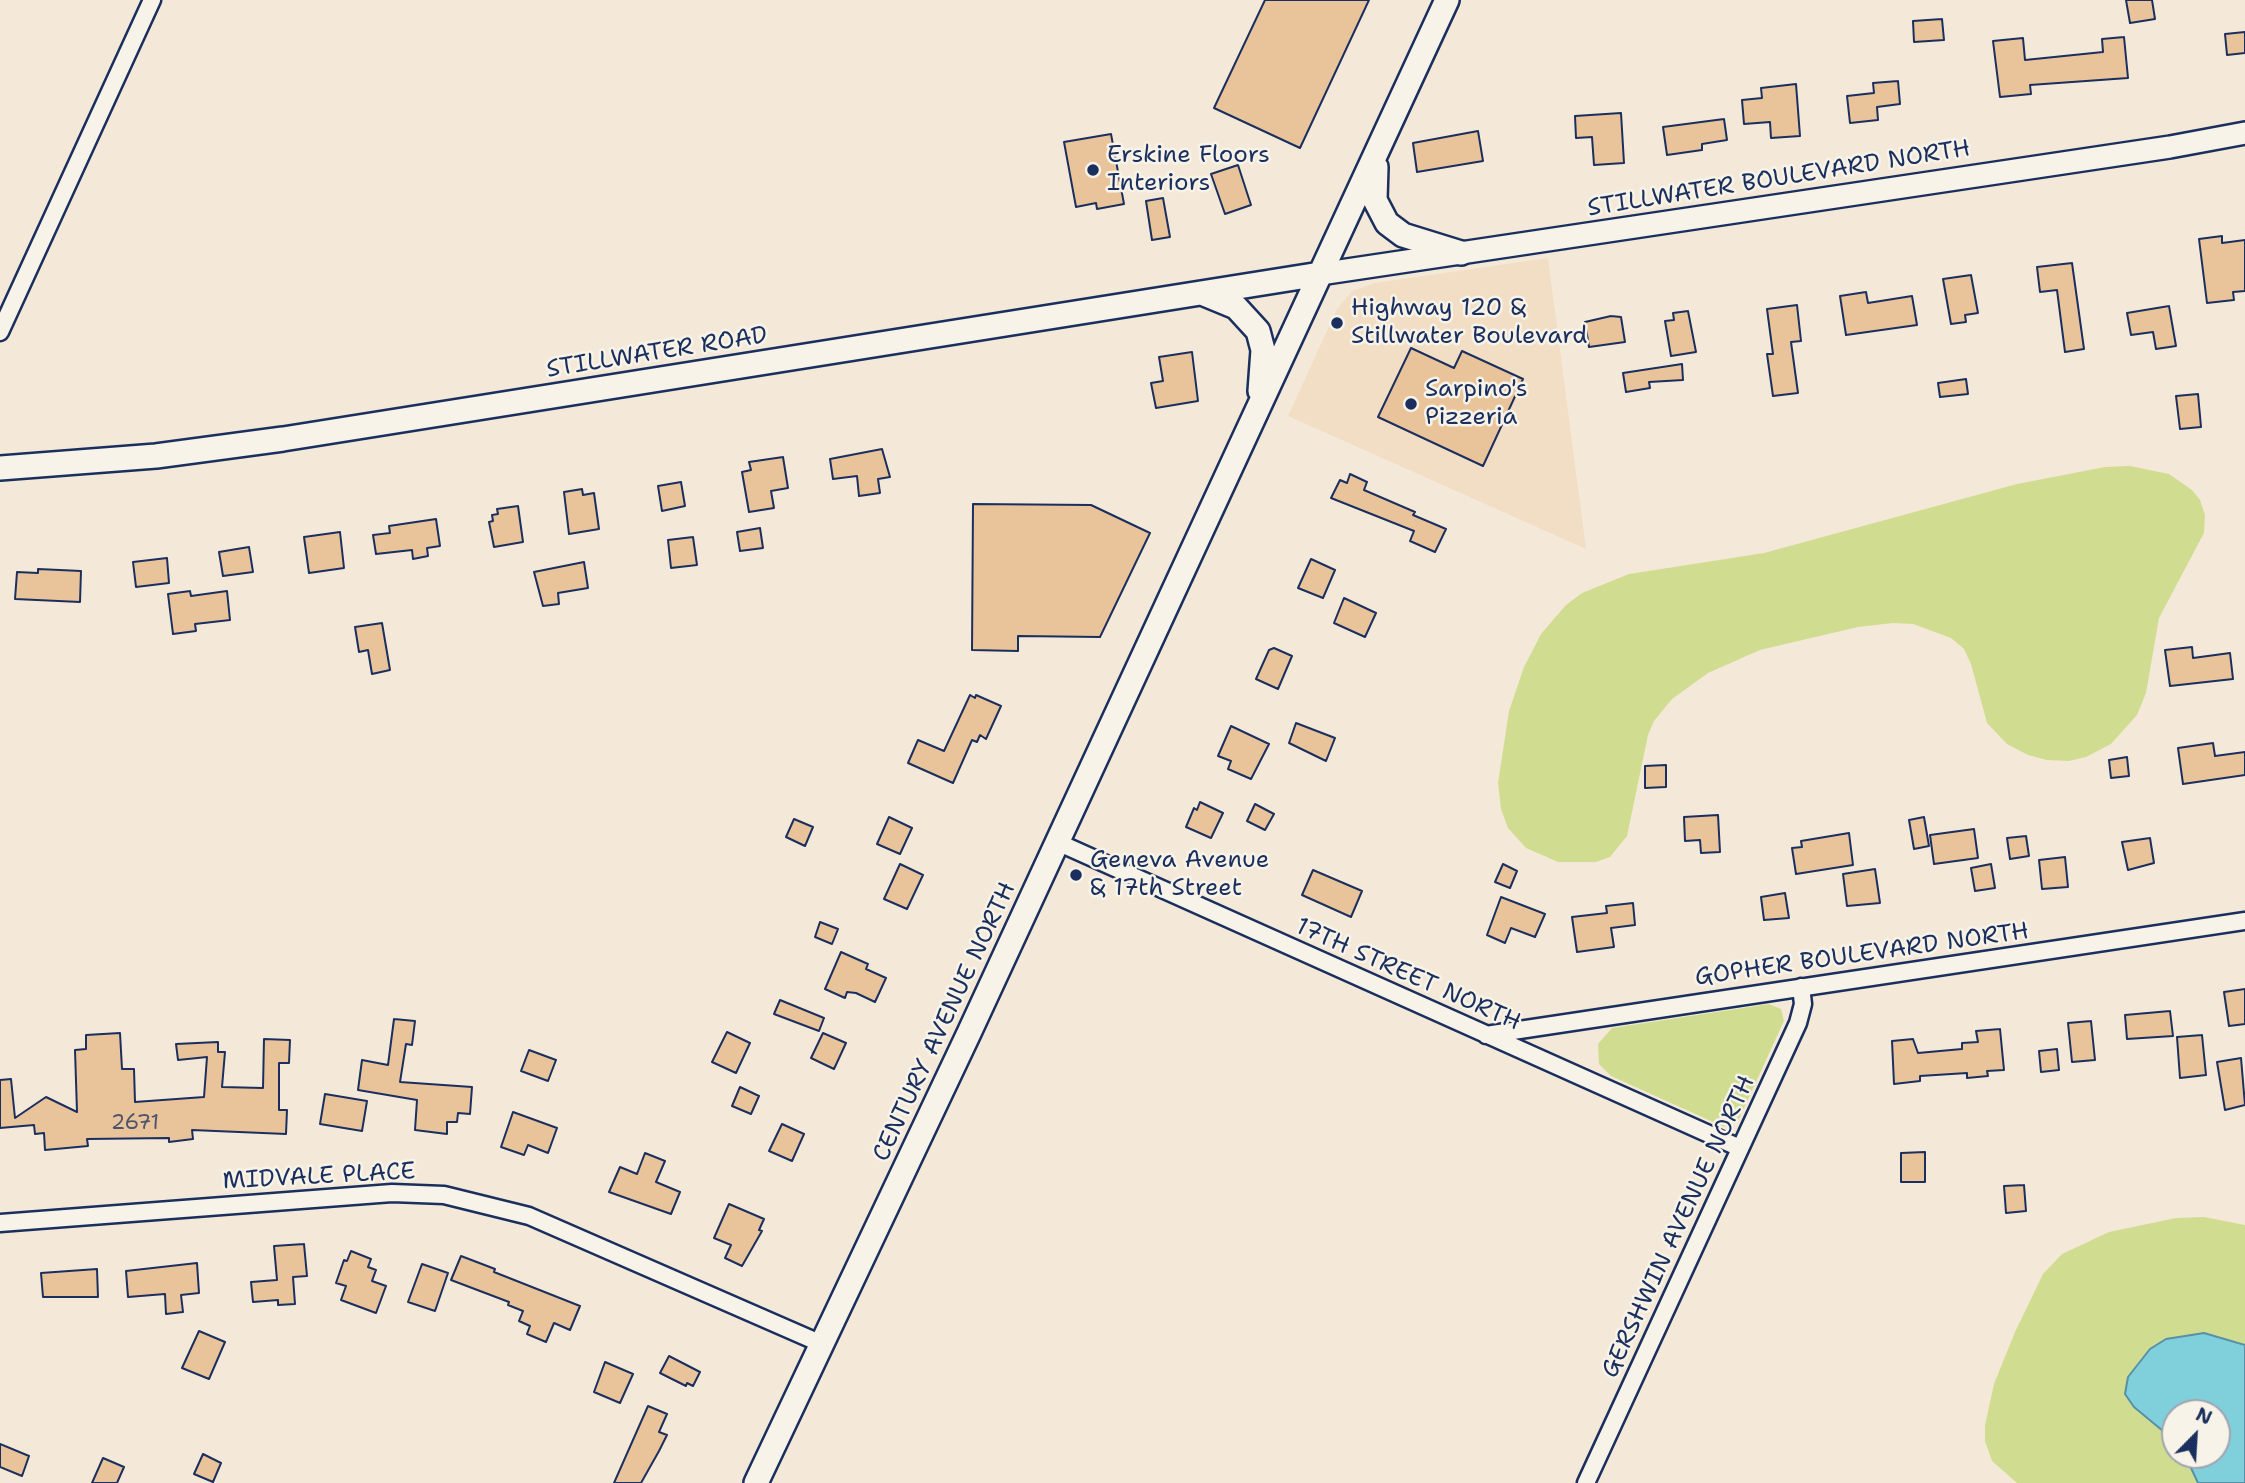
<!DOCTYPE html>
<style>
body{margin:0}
#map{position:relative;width:2245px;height:1483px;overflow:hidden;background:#f4e9d8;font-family:"Shantell Sans",sans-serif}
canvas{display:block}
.north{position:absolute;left:2161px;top:1399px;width:70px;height:70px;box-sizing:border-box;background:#f7f3e8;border:2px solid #9fa5b1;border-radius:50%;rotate:24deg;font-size:19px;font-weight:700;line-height:28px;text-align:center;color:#1b2f5e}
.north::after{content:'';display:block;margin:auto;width:24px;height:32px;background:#1b2f5e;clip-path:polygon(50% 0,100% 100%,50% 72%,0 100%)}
</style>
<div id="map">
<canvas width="2245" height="1483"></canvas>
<div class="north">N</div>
</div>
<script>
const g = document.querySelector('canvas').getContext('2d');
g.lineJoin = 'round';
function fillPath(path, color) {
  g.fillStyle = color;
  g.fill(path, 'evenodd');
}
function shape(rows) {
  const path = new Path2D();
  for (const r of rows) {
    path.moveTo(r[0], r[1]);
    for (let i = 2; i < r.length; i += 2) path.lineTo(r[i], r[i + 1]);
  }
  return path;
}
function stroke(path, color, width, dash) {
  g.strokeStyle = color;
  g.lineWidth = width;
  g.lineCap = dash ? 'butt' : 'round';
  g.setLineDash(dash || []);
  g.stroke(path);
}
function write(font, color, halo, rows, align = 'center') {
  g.font = font + ' "Shantell Sans",sans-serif';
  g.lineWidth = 5;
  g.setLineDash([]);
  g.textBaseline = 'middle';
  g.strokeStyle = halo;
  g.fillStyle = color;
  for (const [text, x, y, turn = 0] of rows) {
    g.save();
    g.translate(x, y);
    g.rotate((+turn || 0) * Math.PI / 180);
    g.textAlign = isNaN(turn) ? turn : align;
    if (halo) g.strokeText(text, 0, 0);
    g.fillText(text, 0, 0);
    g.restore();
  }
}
fillPath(shape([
 [1548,258,1586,549,1288,416,1337,309,1352,291,1375,283]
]), '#f1dec5');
fillPath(shape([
 [2130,466,2169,474,2192,490,2200,500,2205,515,2204,533,2159,618,2146,693,2137,715,2111,744,2086,757,2069,761,2047,760,2028,755,2007,744,1987,723,1971,664,1964,649,1951,638,1913,624,1893,623,1858,627,1760,650,1708,673,1672,699,1654,721,1648,735,1627,836,1610,857,1596,862,1558,862,1526,848,1508,828,1501,809,1498,783,1509,711,1524,667,1541,634,1566,605,1582,593,1629,574,1764,553,2017,484,2105,467],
 [1769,1004,1781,1009,1784,1021,1739,1119,1731,1127,1722,1126,1611,1076,1599,1064,1598,1044,1612,1028],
 [2204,1217,2245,1225,2245,1483,2017,1483,1992,1461,1985,1441,1985,1425,1994,1384,2015,1332,2043,1274,2062,1254,2109,1232,2176,1218],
 [2175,1413,2217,1413,2217,1455,2175,1455]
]), '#d0dd91');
const water = shape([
 [2204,1333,2245,1345,2245,1483,2198,1483,2185,1455,2217,1455,2217,1413,2175,1413,2175,1441,2134,1407,2125,1394,2128,1377,2150,1349,2166,1339,2204,1333]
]);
fillPath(water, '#7fd0da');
stroke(water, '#5790a8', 2);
const building = shape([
 [1265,0,1369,0,1300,148,1214,108,1265,0],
 [2126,0,2152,0,2155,19,2130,23,2126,0],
 [1942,19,1944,40,1914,42,1913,21,1942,19],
 [2245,32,2245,53,2227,55,2225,34,2245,32],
 [2124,37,2128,78,2030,85,2031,94,2000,97,1993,41,2023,38,2025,60,2103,52,2102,39,2124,37],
 [1898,81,1900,104,1877,107,1878,120,1850,123,1847,96,1874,93,1873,83,1898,81],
 [1796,84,1800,136,1771,138,1770,122,1744,124,1742,100,1762,98,1761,88,1796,84],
 [1621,113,1624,163,1594,165,1592,137,1576,138,1575,116,1621,113],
 [1724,119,1727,140,1702,144,1702,150,1667,155,1663,127,1724,119],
 [1478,131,1483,161,1417,172,1413,143,1478,131],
 [1111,134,1124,204,1097,209,1096,203,1076,207,1064,142,1111,134],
 [1238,165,1251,205,1225,214,1211,174,1238,165],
 [1163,198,1170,237,1152,240,1146,201,1163,198],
 [2222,236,2222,243,2245,240,2245,291,2233,292,2234,300,2207,303,2199,239,2222,236],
 [2072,263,2084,349,2065,352,2057,290,2040,292,2037,267,2072,263],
 [1971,275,1978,313,1965,315,1966,322,1951,324,1943,279,1971,275],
 [1866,292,1868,303,1912,296,1917,325,1846,335,1840,296,1866,292],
 [1797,305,1801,341,1791,342,1798,393,1773,396,1767,354,1773,354,1767,309,1797,305],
 [2169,306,2176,346,2156,349,2153,332,2131,335,2127,313,2169,306],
 [1688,311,1696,352,1671,356,1665,321,1674,320,1673,313,1688,311],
 [1611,316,1621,317,1625,342,1589,347,1585,322,1611,316],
 [1411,348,1454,368,1462,351,1523,379,1483,466,1378,417,1411,348],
 [1192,352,1198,401,1156,408,1151,383,1163,381,1159,357,1192,352],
 [1682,364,1683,380,1649,382,1650,388,1626,392,1623,373,1682,364],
 [1966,379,1968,394,1940,397,1938,383,1966,379],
 [2198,394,2201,427,2180,429,2176,396,2198,394],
 [882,449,890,477,878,479,880,493,859,496,857,476,833,479,830,459,882,449],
 [783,457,788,488,771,491,774,508,749,512,742,472,751,470,749,462,783,457],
 [1350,474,1367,482,1364,490,1415,512,1413,515,1446,529,1435,552,1410,541,1414,531,1331,498,1340,480,1347,483,1350,474],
 [681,482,685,506,662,511,658,486,681,482],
 [582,489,583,495,594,493,599,529,569,534,564,492,582,489],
 [973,504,1091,505,1150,533,1100,637,1018,636,1018,651,972,650,973,504],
 [518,506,523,542,494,547,489,522,493,521,492,515,498,514,497,509,518,506],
 [436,519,440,546,427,548,428,556,413,559,412,550,376,554,373,535,390,533,389,526,436,519],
 [760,528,763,548,740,551,737,532,760,528],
 [340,532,344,568,309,573,304,537,340,532],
 [693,537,697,565,671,568,668,540,693,537],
 [249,547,253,572,223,576,219,552,249,547],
 [167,558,169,583,136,587,133,562,167,558],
 [1311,559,1335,570,1323,598,1298,588,1311,559],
 [584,562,588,588,558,593,559,604,543,606,534,572,584,562],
 [38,569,81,571,80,602,15,599,17,572,38,573,38,569],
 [190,591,191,596,227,591,230,620,195,624,196,631,173,634,168,594,190,591],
 [1344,598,1376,613,1365,637,1334,623,1344,598],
 [382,623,390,670,372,674,368,650,359,652,355,627,382,623],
 [2192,647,2193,658,2230,653,2233,679,2170,686,2165,650,2192,647],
 [1274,648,1292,656,1278,689,1256,679,1269,650,1274,648],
 [970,695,975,698,976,695,1001,706,986,739,980,735,977,742,972,740,953,783,908,763,918,740,944,751,970,695],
 [1296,723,1335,738,1326,761,1289,743,1296,723],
 [1231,726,1269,744,1251,779,1228,769,1231,761,1218,756,1231,726],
 [2213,743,2215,756,2245,752,2245,775,2183,784,2178,748,2213,743],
 [2127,757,2129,776,2111,778,2109,760,2127,757],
 [1666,765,1666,787,1645,788,1645,766,1666,765],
 [1200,802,1223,813,1211,838,1186,827,1194,808,1197,810,1200,802],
 [1255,804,1274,814,1265,830,1247,821,1255,804],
 [1718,815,1720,852,1701,853,1700,840,1685,841,1684,817,1718,815],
 [889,817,912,828,900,854,877,844,889,817],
 [1924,817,1929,846,1914,849,1909,820,1924,817],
 [794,819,813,827,805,846,786,837,794,819],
 [1974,829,1978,858,1934,864,1930,835,1974,829],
 [1849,833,1853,865,1796,874,1792,848,1802,847,1801,841,1849,833],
 [2026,836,2029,856,2010,859,2007,838,2026,836],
 [2150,838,2154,863,2128,870,2122,842,2150,838],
 [2065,857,2068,887,2042,889,2039,860,2065,857],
 [900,864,923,875,907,909,884,899,900,864],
 [1503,864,1517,871,1510,888,1495,882,1503,864],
 [1991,864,1995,888,1975,891,1971,868,1991,864],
 [1875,869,1880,903,1847,906,1843,874,1875,869],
 [1313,870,1362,891,1351,917,1302,895,1313,870],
 [1785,893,1789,918,1764,920,1761,897,1785,893],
 [1501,897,1545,914,1535,937,1511,928,1505,943,1487,935,1501,897],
 [1633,903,1635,925,1611,928,1614,947,1577,952,1572,917,1607,913,1606,906,1633,903],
 [820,922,838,929,832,944,815,937,820,922],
 [841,952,868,964,866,969,886,978,875,1002,856,993,847,992,845,998,825,989,841,952],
 [2245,989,2245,1024,2229,1026,2224,992,2245,989],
 [780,1000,824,1018,819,1031,774,1014,780,1000],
 [2170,1011,2173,1036,2127,1039,2125,1015,2170,1011],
 [394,1019,415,1021,412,1045,406,1044,400,1082,472,1087,470,1114,458,1113,457,1122,447,1122,447,1134,415,1130,417,1100,358,1090,362,1060,388,1065,394,1019],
 [2091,1021,2095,1060,2072,1062,2068,1023,2091,1021],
 [2000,1029,2004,1070,1987,1071,1988,1076,1967,1078,1967,1073,1920,1076,1920,1081,1894,1084,1892,1041,1913,1039,1918,1053,1962,1049,1962,1043,1978,1042,1976,1031,2000,1029],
 [727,1032,750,1043,736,1073,712,1062,727,1032],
 [120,1033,122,1069,134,1069,135,1102,204,1097,207,1057,178,1060,176,1044,218,1042,218,1052,225,1052,222,1087,263,1088,264,1039,290,1040,289,1063,279,1063,279,1110,287,1110,286,1134,192,1130,193,1139,169,1142,169,1138,87,1139,88,1146,45,1150,44,1133,35,1134,34,1125,0,1128,0,1080,11,1079,15,1118,46,1097,77,1112,75,1050,86,1049,86,1035,120,1033],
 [823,1033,846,1043,834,1069,811,1058,823,1033],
 [2202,1035,2206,1075,2180,1078,2177,1037,2202,1035],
 [2057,1049,2059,1070,2041,1072,2039,1051,2057,1049],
 [529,1050,556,1060,548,1081,521,1071,529,1050],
 [2241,1058,2245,1105,2225,1110,2217,1062,2241,1058],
 [740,1087,759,1096,751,1114,732,1106,740,1087],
 [325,1094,367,1101,362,1131,320,1124,325,1094],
 [513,1112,557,1128,548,1153,528,1145,524,1155,501,1147,513,1112],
 [782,1124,804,1134,792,1161,769,1151,782,1124],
 [1925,1152,1925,1182,1901,1182,1901,1153,1925,1152],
 [645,1153,665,1161,656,1182,680,1192,671,1214,609,1192,620,1167,637,1174,645,1153],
 [2024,1185,2026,1211,2006,1213,2004,1186,2024,1185],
 [729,1204,764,1219,759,1230,762,1231,742,1266,725,1258,731,1245,714,1238,729,1204],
 [304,1244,307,1276,293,1277,295,1304,278,1305,278,1300,253,1302,251,1282,277,1280,274,1246,304,1244],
 [351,1251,371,1259,368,1267,376,1270,372,1281,386,1286,376,1313,341,1300,346,1286,336,1283,344,1260,347,1261,351,1251],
 [461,1256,495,1269,494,1272,580,1306,570,1330,554,1323,546,1342,527,1334,530,1326,519,1321,523,1311,508,1305,509,1302,451,1280,461,1256],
 [197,1263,199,1293,181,1295,183,1312,166,1314,165,1294,128,1297,126,1271,197,1263],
 [422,1264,448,1273,435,1311,408,1302,422,1264],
 [97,1269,98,1297,43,1297,41,1273,97,1269],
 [199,1331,225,1342,209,1379,182,1368,199,1331],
 [669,1356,700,1372,693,1386,687,1383,686,1386,660,1373,669,1356],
 [605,1362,633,1374,620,1403,594,1392,605,1362],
 [648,1406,667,1414,659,1432,667,1435,659,1451,641,1483,614,1483,648,1406],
 [0,1444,29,1456,22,1476,0,1467,0,1444],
 [203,1454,221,1463,213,1482,194,1474,203,1454],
 [103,1458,124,1467,117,1483,92,1483,103,1458]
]);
fillPath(building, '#e9c399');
stroke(building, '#1b2f5e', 2);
const minor = shape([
 [0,332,152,0],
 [1057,842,1740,1148],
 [1486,1035,2245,921],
 [0,1223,392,1193,444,1195,529,1216,822,1344],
 [1586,1483,1798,1023,1803,1004,1801,987]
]);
const tertiary = shape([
 [1320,274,2170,147,2245,133]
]);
const secondary = shape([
 [1376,167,1375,200,1387,223,1403,235,1461,253],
 [1202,293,1236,307,1258,331,1263,350,1260,391],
 [0,468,156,456,283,439,1320,274],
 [756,1483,969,1033,1447,0]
]);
stroke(minor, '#1b2f5e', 21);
stroke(tertiary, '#1b2f5e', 26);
stroke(secondary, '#1b2f5e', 28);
stroke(minor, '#f7f3e8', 16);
stroke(tertiary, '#f7f3e8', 21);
stroke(secondary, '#f7f3e8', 23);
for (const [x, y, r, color] of [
 [1093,170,7,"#1b2f5e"],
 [1337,323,7,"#1b2f5e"],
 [1411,404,7,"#1b2f5e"],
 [1076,875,7,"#1b2f5e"]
]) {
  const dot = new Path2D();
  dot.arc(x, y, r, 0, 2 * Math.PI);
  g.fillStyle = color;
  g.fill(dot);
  stroke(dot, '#f7f3e8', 2.5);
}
write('21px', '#4e546d', null, [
 ["2671",135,1124]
]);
write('24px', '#1b2f5e', '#f7f3e8', [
 ["Erskine Floors",1107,156],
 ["Interiors",1107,184],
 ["Highway 120 &",1351,309],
 ["Stillwater Boulevard",1351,337],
 ["Sarpino's",1425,390],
 ["Pizzeria",1425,418],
 ["Geneva Avenue",1090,861],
 ["& 17th Street",1090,889]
], 'left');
write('24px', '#1b2f5e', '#f7f3e8', [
 ["STILLWATER BOULEVARD NORTH",1779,179,-9],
 ["STILLWATER ROAD",657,353,-9],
 ["GOPHER BOULEVARD NORTH",1862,955,-8],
 ["17TH STREET NORTH",1408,975,24],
 ["CENTURY AVENUE NORTH",945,1022,-65],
 ["MIDVALE PLACE",319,1177,-3],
 ["GERSHWIN AVENUE NORTH",1679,1227,-65]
]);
</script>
